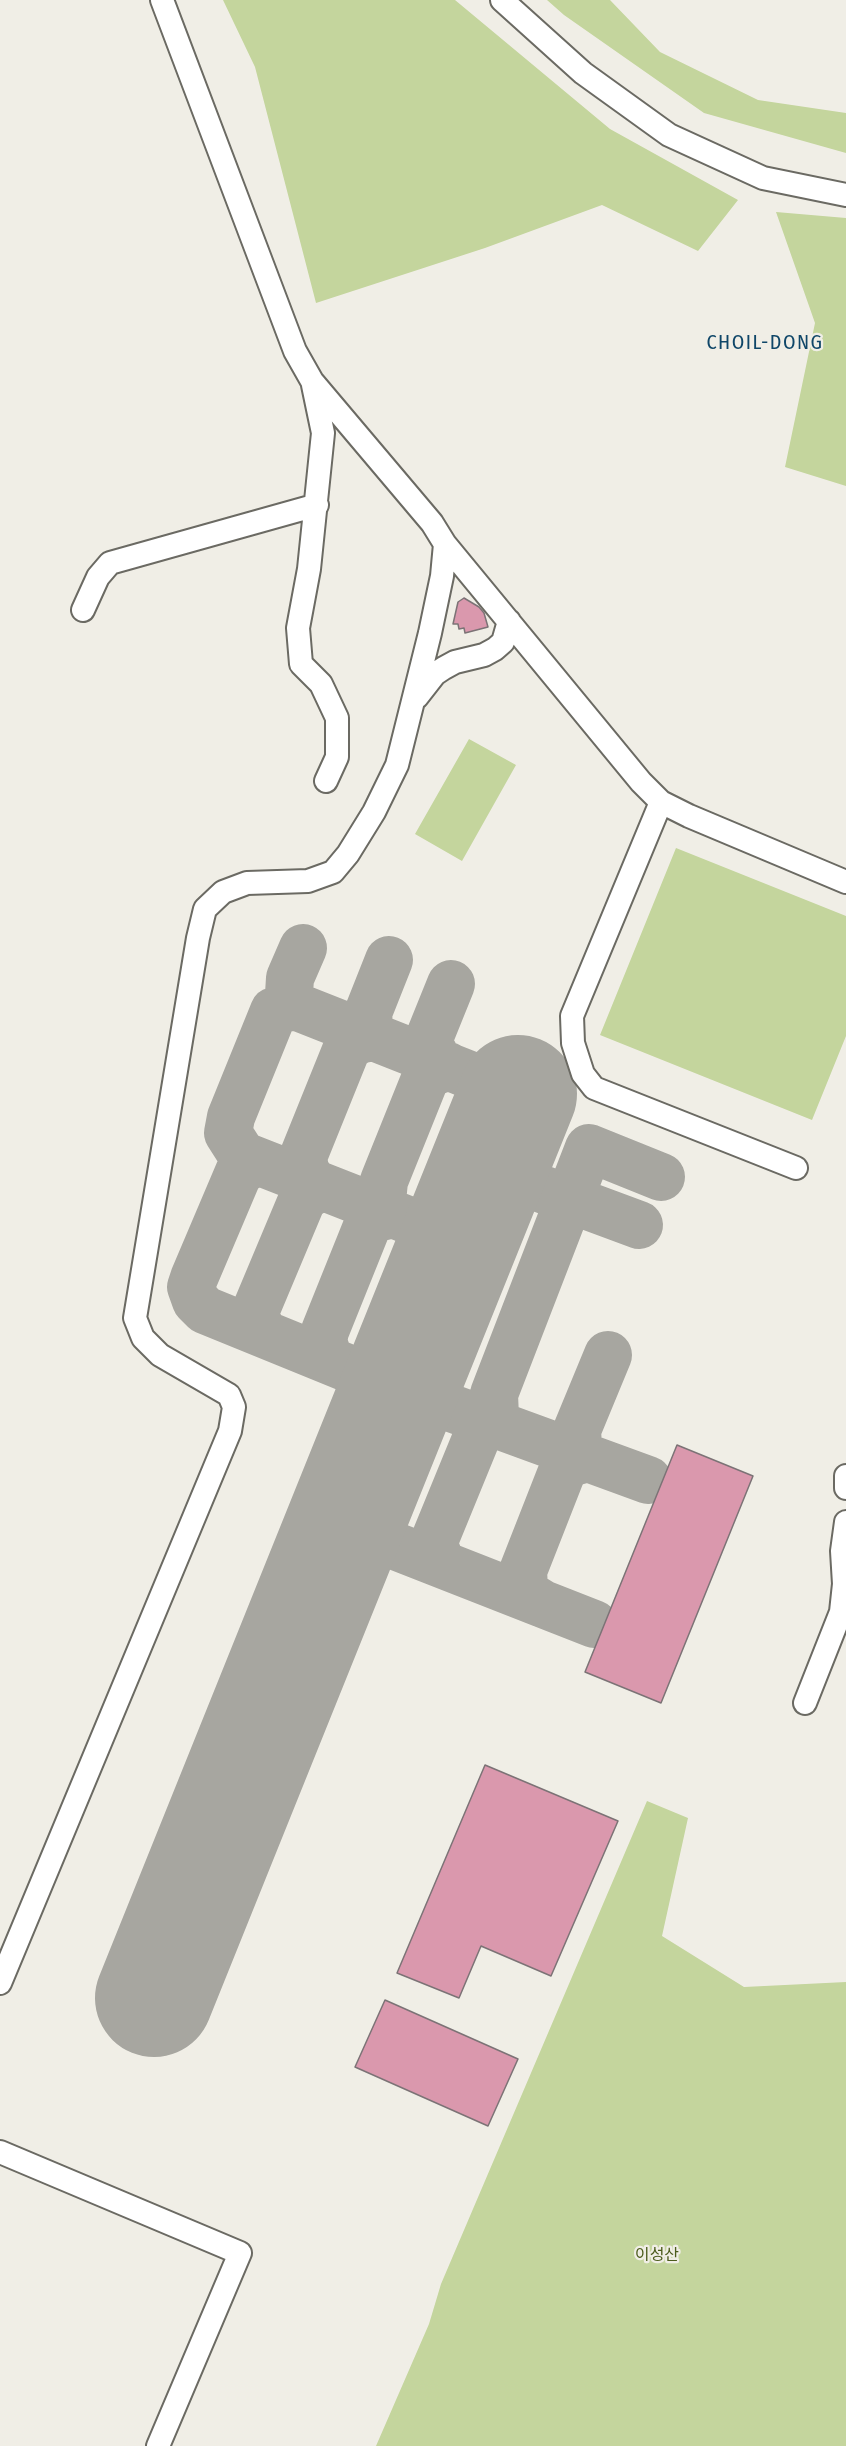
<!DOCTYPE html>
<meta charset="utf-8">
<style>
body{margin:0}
canvas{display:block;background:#f0eee6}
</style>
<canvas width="846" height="2446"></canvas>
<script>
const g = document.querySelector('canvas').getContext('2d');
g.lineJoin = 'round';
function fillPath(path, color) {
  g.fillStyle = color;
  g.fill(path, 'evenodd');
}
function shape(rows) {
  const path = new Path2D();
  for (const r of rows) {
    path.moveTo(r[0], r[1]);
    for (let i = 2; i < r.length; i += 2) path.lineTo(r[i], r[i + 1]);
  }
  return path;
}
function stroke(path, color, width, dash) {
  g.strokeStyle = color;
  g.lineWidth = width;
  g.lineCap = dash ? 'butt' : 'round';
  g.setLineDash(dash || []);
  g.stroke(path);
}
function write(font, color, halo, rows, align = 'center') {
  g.font = font + ' "Fira Sans Condensed","Noto Sans KR",sans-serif';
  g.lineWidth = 4.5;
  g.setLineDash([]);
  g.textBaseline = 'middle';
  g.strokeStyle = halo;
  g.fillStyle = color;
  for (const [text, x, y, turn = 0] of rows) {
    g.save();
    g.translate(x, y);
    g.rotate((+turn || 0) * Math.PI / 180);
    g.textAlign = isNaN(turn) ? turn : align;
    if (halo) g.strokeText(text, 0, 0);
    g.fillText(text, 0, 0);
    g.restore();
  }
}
fillPath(shape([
 [223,0,455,0,610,129,738,200,698,251,602,205,485,248,316,303,255,67],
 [547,0,610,0,660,52,758,100,846,113,846,153,704,113,564,15],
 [776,212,846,218,846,486,785,467,815,323],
 [469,739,516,765,462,861,415,834],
 [676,848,846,916,846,1036,812,1120,600,1035],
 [647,1801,688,1818,662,1936,744,1987,846,1982,846,2446,376,2446,429,2324,441,2284]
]), '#c4d59d');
stroke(shape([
 [295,1006,289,994,290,978,303,948],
 [439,1063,430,1046,430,1036,451,984],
 [262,1163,252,1164,239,1172,194,1278,191,1287,196,1301,205,1310,399,1389,648,1480],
 [488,1169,639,1225],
 [313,1183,305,1170,303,1157,347,1048,358,1040,374,1037,369,1026,368,1013,389,960],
 [393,1214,386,1209,382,1201,384,1181,425,1079,431,1073,448,1066],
 [459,1240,242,1155,228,1133,231,1117,274,1011,295,1006,518,1094],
 [265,1334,257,1322,255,1312,302,1200,312,1191,326,1188],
 [330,1361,323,1342,325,1331,368,1224,377,1218,393,1214],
 [503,1427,495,1417,494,1394,589,1148,661,1177],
 [588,1458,581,1452,578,1446,577,1430,608,1355],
 [344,1526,594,1624],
 [442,1564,435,1548,435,1539,478,1434,483,1429,496,1425],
 [541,1603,528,1595,524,1588,523,1571,563,1469,573,1462,588,1458]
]), '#a7a6a0', 48);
stroke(shape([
 [154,1998,518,1094]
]), '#a7a6a0', 118);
const building = shape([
 [464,598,479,607,484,613,488,627,465,633,464,628,459,629,458,624,453,624,458,602,464,598],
 [677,1445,753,1476,661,1703,585,1672,677,1445],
 [485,1765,618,1821,551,1976,481,1946,459,1998,397,1973,485,1765],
 [385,2000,518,2059,488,2126,355,2067,385,2000]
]);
fillPath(building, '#da98ad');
stroke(building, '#7c7376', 1.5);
const minor = shape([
 [162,0,295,351,312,381,432,523,445,544,641,782,661,802,689,816,846,882],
 [502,0,583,73,669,135,763,178,846,195],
 [313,385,323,433,309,569,298,628,301,664,321,684,337,718,337,757,326,781],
 [83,610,98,577,110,563,317,505],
 [417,697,435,674,444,668,455,662,484,655,495,649,503,642,509,621],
 [661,802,572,1016,573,1043,583,1074,594,1088,796,1168],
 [846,1476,846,1488],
 [805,1703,841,1612,844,1584,842,1551,846,1522],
 [0,1983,230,1431,234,1407,229,1395,160,1355,143,1338,135,1318,198,938,205,909,223,892,247,883,308,881,333,872,348,854,374,812,397,765,430,633,442,576,445,544],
 [0,2152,240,2253,158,2446]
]);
stroke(minor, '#6b6a63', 26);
stroke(minor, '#fff', 22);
write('16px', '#4c5c1c', '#f0eee6', [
 ["이성산",657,2256]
]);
g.letterSpacing = '1.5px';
write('20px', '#0f4668', '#f0eee6', [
 ["CHOIL-DONG",765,343]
]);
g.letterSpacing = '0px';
</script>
